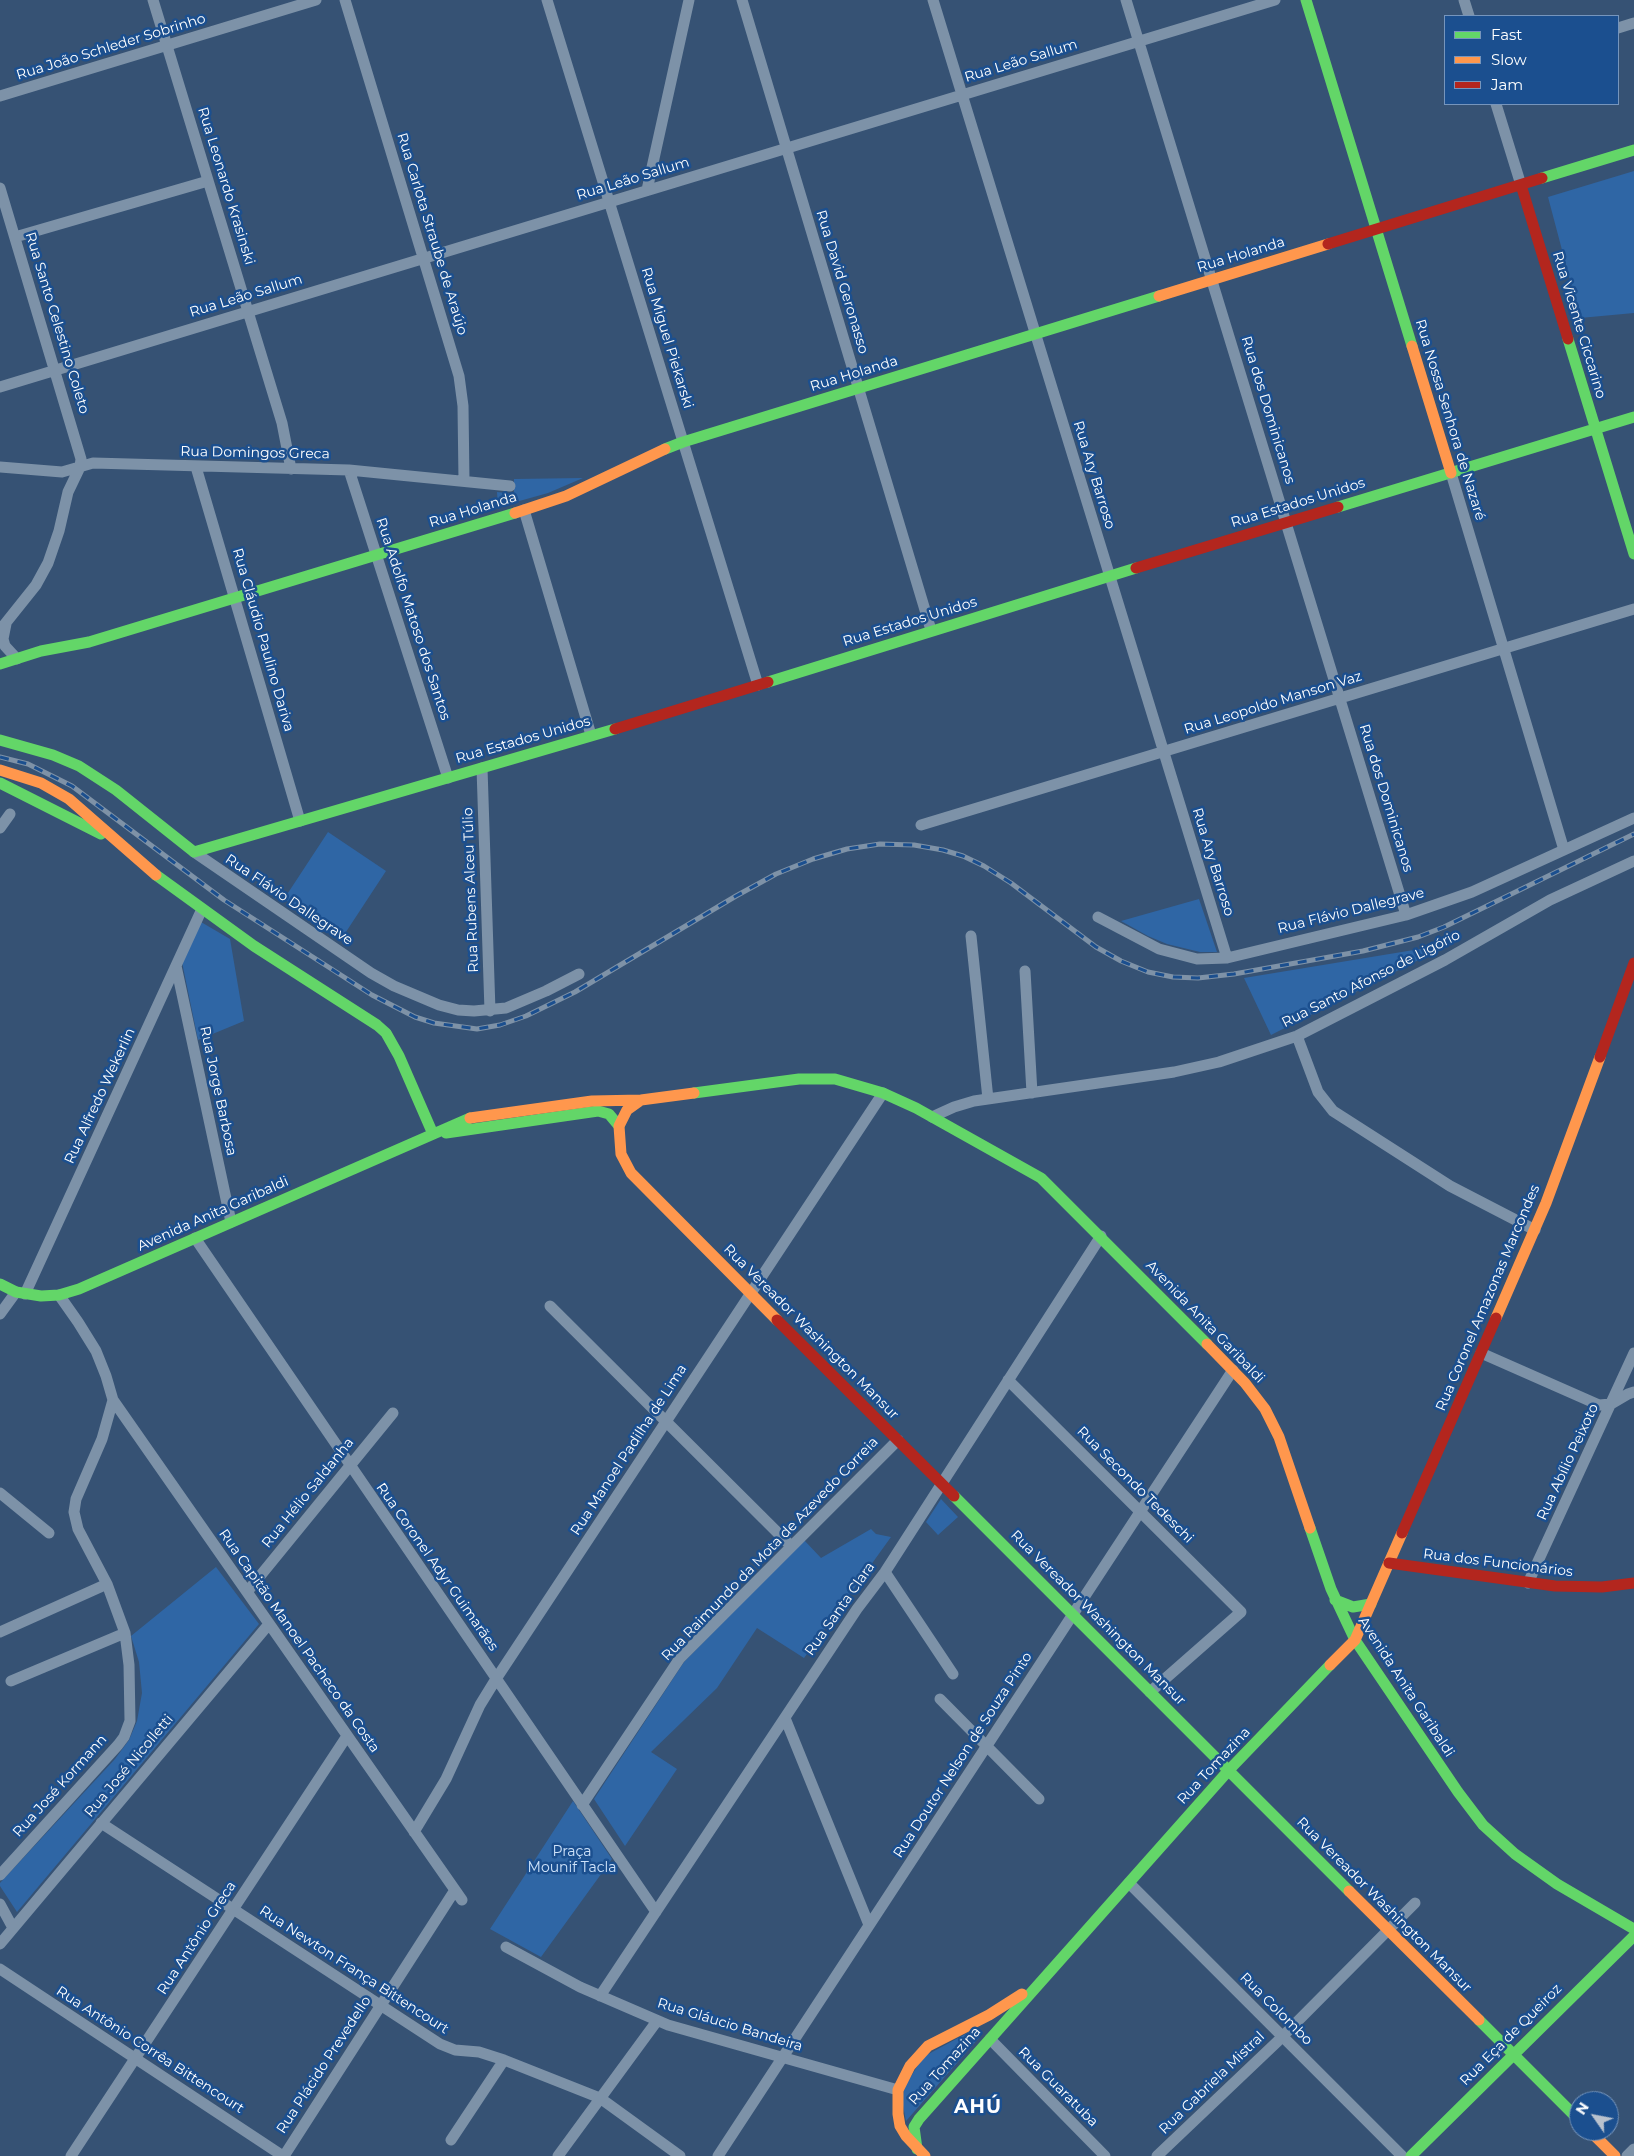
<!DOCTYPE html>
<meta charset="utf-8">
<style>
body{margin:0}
#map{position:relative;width:1634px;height:2156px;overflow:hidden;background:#365274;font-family:Montserrat,sans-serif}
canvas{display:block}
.legend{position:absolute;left:1444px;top:15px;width:175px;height:90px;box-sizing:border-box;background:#1b4f8f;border:1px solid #7695bc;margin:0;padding:6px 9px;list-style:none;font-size:15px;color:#fff}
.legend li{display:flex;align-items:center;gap:10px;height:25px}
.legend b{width:25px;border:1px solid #7695bc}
.north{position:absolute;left:1569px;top:2091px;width:50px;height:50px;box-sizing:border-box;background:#1b4f8f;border:1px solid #7695bc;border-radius:50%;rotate:303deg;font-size:14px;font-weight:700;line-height:20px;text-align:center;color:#fff}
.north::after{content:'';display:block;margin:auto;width:18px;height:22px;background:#b9c2ce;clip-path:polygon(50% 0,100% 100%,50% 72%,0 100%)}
</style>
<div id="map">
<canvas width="1634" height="2156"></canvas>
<ul class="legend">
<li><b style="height:6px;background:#63d668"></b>Fast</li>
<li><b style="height:6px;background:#ff974d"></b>Slow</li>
<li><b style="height:6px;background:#b3261e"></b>Jam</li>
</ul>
<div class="north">N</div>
</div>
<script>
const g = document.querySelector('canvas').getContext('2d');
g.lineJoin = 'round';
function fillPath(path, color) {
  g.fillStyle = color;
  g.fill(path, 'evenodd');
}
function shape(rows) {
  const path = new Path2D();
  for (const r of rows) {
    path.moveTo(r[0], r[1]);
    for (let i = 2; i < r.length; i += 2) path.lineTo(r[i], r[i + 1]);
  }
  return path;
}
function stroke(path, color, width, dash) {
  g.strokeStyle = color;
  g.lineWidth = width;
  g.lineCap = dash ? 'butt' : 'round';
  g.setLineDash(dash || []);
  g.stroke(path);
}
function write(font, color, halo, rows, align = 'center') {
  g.font = font + ' Montserrat,sans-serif';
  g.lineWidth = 5;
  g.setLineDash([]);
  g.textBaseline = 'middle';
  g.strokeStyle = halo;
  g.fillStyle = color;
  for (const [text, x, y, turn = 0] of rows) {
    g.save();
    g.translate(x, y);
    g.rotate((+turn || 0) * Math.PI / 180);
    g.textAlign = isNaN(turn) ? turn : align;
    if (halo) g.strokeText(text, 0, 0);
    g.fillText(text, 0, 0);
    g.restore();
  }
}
fillPath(shape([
 [1634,171,1634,313,1580,318,1548,197],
 [583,478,548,493,498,507,497,492,514,494,514,479],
 [328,832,386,871,342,938,284,899],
 [1199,899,1217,952,1200,952,1167,944,1148,936,1121,921],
 [201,922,230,939,244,1021,198,1040,182,962],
 [1450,944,1271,1035,1244,978,1341,962],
 [941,1499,958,1517,938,1535,926,1522],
 [871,1529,876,1534,891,1537,804,1658,757,1628,717,1688,651,1752,677,1769,625,1846,594,1799,684,1662,804,1540,821,1558],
 [216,1567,259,1624,17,1912,0,1886,0,1883,115,1759,129,1740,137,1721,142,1693,139,1662,131,1636],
 [573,1801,612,1859,541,1957,490,1929],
 [973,2030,979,2038,906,2121,902,2100,905,2086,923,2057]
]), '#2f66a5');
stroke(shape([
 [153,0,282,423,291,469],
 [345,0,459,376,463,406,464,481],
 [547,0,758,685],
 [742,0,931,630],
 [933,0,1227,958],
 [1126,0,1406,915],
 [1464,0,1469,16],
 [1618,28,1634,23],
 [0,96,316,0],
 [1496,104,1521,185],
 [0,188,81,459,80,467,68,492,59,531,48,563,36,585,0,630],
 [647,190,689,0],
 [15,237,208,181],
 [0,387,1275,0],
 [0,467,62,472,93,463,349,470,510,486],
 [196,467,300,821],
 [349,470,448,778],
 [1451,473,1564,850],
 [524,510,591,735],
 [6,624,3,639,5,646,17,659],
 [482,768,490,1011],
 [921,825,1634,609],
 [0,828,10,814],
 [194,852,371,973,394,986,439,1005,458,1010,474,1011,506,1008,546,991,579,974],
 [1098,917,1159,949,1197,959,1227,958,1406,915,1472,892,1634,818],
 [971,936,988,1099],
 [176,966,231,1222],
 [1025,971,1032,1093],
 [1297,1036,1318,1092,1333,1111,1450,1186,1535,1230],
 [932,1117,954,1107,974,1101,1174,1072,1219,1062,1297,1036,1445,960,1550,900,1634,861],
 [195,1238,656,1912],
 [25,1294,202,909],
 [550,1306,791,1546],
 [0,1314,16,1292],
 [1481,1353,1599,1405,1611,1404,1628,1394,1634,1392],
 [1008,1380,1241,1612,1150,1692],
 [113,1400,462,1900],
 [0,1493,49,1533],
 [885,1572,953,1674],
 [1528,1583,1634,1353],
 [247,1592,393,1413],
 [0,1632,107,1584],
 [11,1681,125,1633],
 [940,1699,1039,1799],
 [785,1718,869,1925],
 [582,1805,680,1658,898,1440],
 [101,1823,440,2044,455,2050,479,2052,504,2060,600,2098,680,2156],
 [414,1832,446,1779,480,1705,496,1679,883,1093],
 [0,1875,118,1745,124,1737,130,1721,129,1665,125,1633,107,1584,78,1529,74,1512,76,1499,102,1439,113,1400,106,1376,96,1351,78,1322,59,1295],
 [1129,1883,1402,2156],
 [0,1904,13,1928],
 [0,1944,269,1624],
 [506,1947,580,1987,668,2025,898,2090],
 [0,1969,283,2156],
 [600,1996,857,1609,885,1572,1101,1236],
 [990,2039,1105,2156],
 [451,2140,504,2060],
 [71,2156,347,1736],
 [284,2156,455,1890],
 [558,2156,657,2021],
 [718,2156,1233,1370],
 [1157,2156,1278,2041,1415,1903],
 [1627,2156,1634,2149]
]), '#7d92a8', 11);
stroke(shape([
 [1306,0,1412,346],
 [1542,178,1634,150],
 [1568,339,1634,554],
 [665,449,683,442,1159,296],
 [1338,507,1634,417],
 [0,664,41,651,89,642,515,513],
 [768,682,1136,568],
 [0,740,53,755,79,766,116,790,194,852,615,729],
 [0,783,101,834],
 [156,875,254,946,377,1025,386,1033,399,1056,433,1134],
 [694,1093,799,1079,835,1079,883,1093,916,1108,1041,1178,1207,1344],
 [446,1133,598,1111,609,1114,619,1126],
 [0,1284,16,1292,41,1296,59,1295,79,1289,470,1118],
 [954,1496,1349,1891],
 [1310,1528,1331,1589,1355,1640,1458,1792,1483,1825,1515,1854,1557,1884,1634,1929],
 [1335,1600,1353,1607,1371,1604],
 [1479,2020,1579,2120],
 [917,2149,914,2127,919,2119,1229,1770,1330,1665],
 [1411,2156,1634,1936]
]), '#63d668', 11);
stroke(shape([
 [1159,296,1328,244],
 [1412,346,1451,473],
 [515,513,566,496,665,449],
 [0,770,41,783,69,799,156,875],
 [641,1100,627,1110,619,1126,621,1154,631,1173,777,1320],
 [470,1118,592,1101,641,1100,694,1093],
 [1496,1318,1546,1203,1600,1057],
 [1207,1344,1245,1383,1265,1409,1279,1437,1310,1528],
 [1330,1665,1355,1640,1402,1533],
 [1349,1891,1479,2020],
 [1590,2131,1615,2156],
 [925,2156,906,2136,900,2126,898,2114,898,2090,910,2066,928,2046,989,2015,1022,1994]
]), '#ff974d', 11);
stroke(shape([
 [1521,185,1568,339],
 [1328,244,1542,178],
 [1136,568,1338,507],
 [615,729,768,682],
 [1600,1057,1634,963],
 [777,1320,954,1496],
 [1402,1533,1496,1318],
 [1389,1563,1555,1586,1602,1587,1634,1583]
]), '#b3261e', 11);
const rail = shape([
 [0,757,28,764,72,786,224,900,372,995,415,1017,434,1023,477,1029,500,1025,526,1016,575,992,736,896,776,874,813,859,847,849,880,844,914,845,943,850,963,856,984,866,1011,883,1096,947,1121,961,1148,972,1173,977,1198,978,1234,974,1363,951,1418,937,1444,927,1634,834]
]);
stroke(rail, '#7e92a7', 5);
stroke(rail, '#1b4f8f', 3, [9]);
write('14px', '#fff', '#1b4f8f', [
 ["Rua João Schleder Sobrinho",111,47,-17],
 ["Rua Leão Sallum",1021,61,-17],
 ["Rua Leão Sallum",633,179,-17],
 ["Rua Leonardo Krasinski",226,186,73],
 ["Rua Carlota Straube de Araújo",432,234,73],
 ["Rua Holanda",1241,255,-17],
 ["Rua David Geronasso",842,282,73],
 ["Rua Leão Sallum",246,296,-17],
 ["Rua Santo Celestino Coleto",57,323,73],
 ["Rua Vicente Ciccarino",1579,325,73],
 ["Rua Miguel Piekarski",667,338,73],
 ["Rua Holanda",854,374,-17],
 ["Rua dos Dominicanos",1268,410,73],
 ["Rua Nossa Senhora de Nazaré",1450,420,73],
 ["Rua Domingos Greca",255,453,1],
 ["Rua Ary Barroso",1094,475,73],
 ["Rua Estados Unidos",1298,503,-17],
 ["Rua Holanda",473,510,-17],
 ["Rua Adolfo Matoso dos Santos",413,619,72],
 ["Rua Estados Unidos",910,622,-17],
 ["Rua Cláudio Paulino Dariva",263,640,74],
 ["Rua Leopoldo Manson Vaz",1273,703,-17],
 ["Rua Estados Unidos",523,740,-16],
 ["Rua dos Dominicanos",1386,798,73],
 ["Rua Ary Barroso",1213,862,73],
 ["Rua Rubens Alceu Túlio",471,890,-92],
 ["Rua Flávio Dallegrave",289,900,34],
 ["Rua Flávio Dallegrave",1351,911,-14],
 ["Rua Santo Afonso de Ligório",1371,979,-27],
 ["Rua Jorge Barbosa",218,1091,78],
 ["Rua Alfredo Wekerlin",100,1096,-65],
 ["Avenida Anita Garibaldi",213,1214,-24],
 ["Rua Coronel Amazonas Marcondes",1488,1298,-67],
 ["Avenida Anita Garibaldi",1205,1322,46],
 ["Rua Vereador Washington Mansur",811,1332,45],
 ["Rua Manoel Padilha de Lima",629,1450,-57],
 ["Rua Abílio Peixoto",1568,1462,-65],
 ["Rua Secondo Tedeschi",1135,1485,45],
 ["Rua Hélio Saldanha",308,1493,-51],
 ["Rua Raimundo da Mota de Azevedo Correia",770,1549,-46],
 ["Rua dos Funcionários",1498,1563,7],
 ["Rua Coronel Adyr Guimarães",437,1567,55],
 ["Rua Santa Clara",840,1609,-55],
 ["Rua Vereador Washington Mansur",1098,1618,45],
 ["Rua Capitão Manoel Pacheco da Costa",299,1641,55],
 ["Avenida Anita Garibaldi",1406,1687,57],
 ["Rua Doutor Nelson de Souza Pinto",963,1755,-57],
 ["Rua José Nicolletti",129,1766,-50],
 ["Rua Tomazina",1214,1766,-47],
 ["Rua José Kormann",60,1786,-48],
 ["Rua Vereador Washington Mansur",1384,1905,45],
 ["Rua Antônio Greca",197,1938,-57],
 ["Rua Newton França Bittencourt",354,1970,33],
 ["Rua Colombo",1276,2009,45],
 ["Rua Gláucio Bandeira",730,2025,17],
 ["Rua Eça de Queiroz",1511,2035,-45],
 ["Rua Antônio Corrêa Bittencourt",150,2050,33],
 ["Rua Plácido Prevedello",324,2065,-57],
 ["Rua Tomazina",945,2066,-48],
 ["Rua Gabriela Mistral",1212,2083,-44],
 ["Rua Guaratuba",1058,2087,45]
]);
write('14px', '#cfe3fa', '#1b4f8f', [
 ["Praça",572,1852],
 ["Mounif Tacla",572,1868]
]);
g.letterSpacing = '1px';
write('bold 19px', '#fff', '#1b4f8f', [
 ["AHÚ",978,2107]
]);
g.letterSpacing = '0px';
</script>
